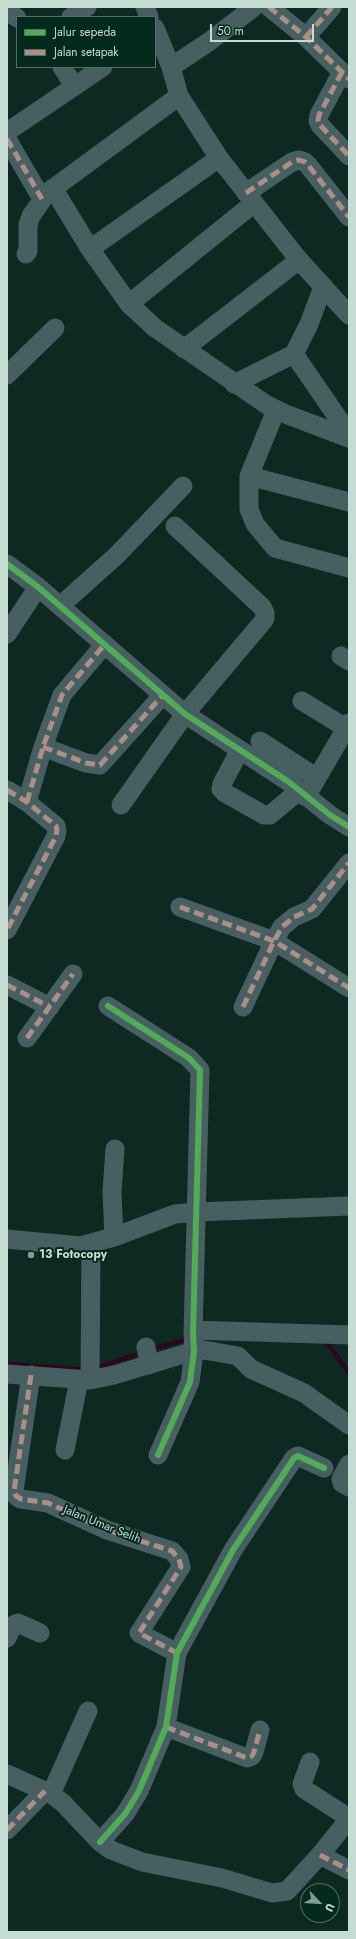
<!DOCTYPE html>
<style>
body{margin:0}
#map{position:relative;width:356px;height:1939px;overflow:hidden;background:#0d2921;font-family:Jost,sans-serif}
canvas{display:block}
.frame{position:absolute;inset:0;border:8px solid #c4dcd1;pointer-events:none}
.legend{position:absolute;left:16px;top:16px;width:140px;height:52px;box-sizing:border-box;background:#04291d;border:1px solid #517165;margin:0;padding:5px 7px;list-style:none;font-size:12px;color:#c4dcd1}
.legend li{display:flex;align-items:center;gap:8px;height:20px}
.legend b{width:20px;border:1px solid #517165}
.north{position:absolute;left:300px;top:1883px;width:40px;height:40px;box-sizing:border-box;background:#04291d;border:1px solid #517165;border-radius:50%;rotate:115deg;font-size:11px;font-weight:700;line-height:16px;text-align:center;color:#c4dcd1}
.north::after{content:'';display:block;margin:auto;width:14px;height:18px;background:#849d93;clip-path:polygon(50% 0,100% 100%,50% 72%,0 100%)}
.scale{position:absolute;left:210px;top:24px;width:104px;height:18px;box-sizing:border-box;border:2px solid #c4dcd1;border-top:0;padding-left:5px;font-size:12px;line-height:14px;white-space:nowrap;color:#c4dcd1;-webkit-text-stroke:3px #04291d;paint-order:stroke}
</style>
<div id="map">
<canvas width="356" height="1939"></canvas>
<div class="frame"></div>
<ul class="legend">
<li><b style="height:5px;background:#51ab58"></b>Jalur sepeda</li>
<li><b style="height:5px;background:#ac8f84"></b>Jalan setapak</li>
</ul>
<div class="north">U</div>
<div class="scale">50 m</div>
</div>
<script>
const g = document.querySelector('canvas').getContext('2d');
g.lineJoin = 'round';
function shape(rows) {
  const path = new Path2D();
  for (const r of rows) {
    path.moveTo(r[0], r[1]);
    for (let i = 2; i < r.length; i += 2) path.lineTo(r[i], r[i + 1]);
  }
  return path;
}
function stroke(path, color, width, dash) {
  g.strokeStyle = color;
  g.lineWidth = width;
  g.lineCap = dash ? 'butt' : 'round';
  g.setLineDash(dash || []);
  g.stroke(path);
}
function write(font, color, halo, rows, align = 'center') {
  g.font = font + ' Jost,sans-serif';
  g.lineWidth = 4;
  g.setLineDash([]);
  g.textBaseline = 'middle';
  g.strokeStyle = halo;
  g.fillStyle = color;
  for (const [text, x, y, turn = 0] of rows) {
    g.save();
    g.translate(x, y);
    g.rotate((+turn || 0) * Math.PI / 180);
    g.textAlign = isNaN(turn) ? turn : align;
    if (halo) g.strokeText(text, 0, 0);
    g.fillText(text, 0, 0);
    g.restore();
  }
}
stroke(shape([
 [326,1341,349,1373],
 [152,1349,184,1340],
 [7,1364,84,1369],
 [95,1368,142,1353]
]), '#2f041f', 4);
stroke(shape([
 [145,7,149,17],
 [269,7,306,37,349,79],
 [7,11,17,18],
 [71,17,87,7],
 [155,28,171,67,179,96,219,158,299,260,349,315],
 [306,37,332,7],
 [62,67,74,86],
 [171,67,210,41,254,7],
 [342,72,319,115,318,121,320,125,349,156],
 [7,132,103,67],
 [7,139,42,199],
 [53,188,90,249,129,304,155,328,267,405,288,415,349,438],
 [246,193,292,162,299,160,305,162,308,165,349,217],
 [90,249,219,158],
 [26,254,28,251,28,225,31,216,47,193,179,96],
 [129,304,254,203],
 [184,349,299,260],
 [294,354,349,434],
 [7,375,55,328],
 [234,384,294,354,309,324,323,287],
 [276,410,249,476,249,509,255,524,275,548,349,568],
 [249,476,349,502],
 [7,564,38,587,185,714,289,782,330,815,349,827],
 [60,606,117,555,183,486],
 [7,634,38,587],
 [341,656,349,661],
 [302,701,346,728],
 [260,741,317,778],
 [43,747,86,763,100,765,162,696],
 [240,750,222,784,221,789,225,793,264,815,270,815,300,790],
 [7,790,27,802,56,826,57,830,56,836,7,930],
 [306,797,349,723],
 [27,802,43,747,62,695,105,644],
 [121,805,185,714,265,619,265,613,262,607,175,526],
 [180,907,274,941,349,988],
 [7,985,50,1007],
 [108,1006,189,1058,200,1070,193,1334,194,1351,190,1382,158,1455],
 [243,1007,274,941,282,927,294,917,312,909,349,863],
 [27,1038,73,974],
 [114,1237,112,1192,115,1149],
 [7,1239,80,1246,114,1237,175,1214,197,1212,349,1206],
 [193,1330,349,1335],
 [146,1347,149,1365],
 [7,1374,90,1380,114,1375,194,1351,204,1350,238,1356,251,1369,304,1393,349,1425],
 [31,1375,14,1491,16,1496,21,1499,48,1503,107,1530,172,1551,179,1559,181,1567,139,1633,177,1653],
 [90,1380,91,1244],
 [65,1450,79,1380],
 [349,1464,341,1479,342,1483,349,1487],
 [7,1638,13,1625,18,1623,40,1633],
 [166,1727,247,1758,252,1756,254,1752,260,1730],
 [310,1762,302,1784,304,1789,349,1818],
 [7,1774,51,1794,63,1803,100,1842,111,1850,142,1862,222,1878,272,1893,287,1891,320,1855,349,1819],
 [51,1794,88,1711],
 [7,1830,45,1791],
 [100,1842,125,1814,139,1791,166,1727,177,1653,233,1550,294,1458,298,1456,324,1468],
 [320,1855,349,1870]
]), '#485f62', 19);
stroke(shape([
 [269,7,306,37,349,79],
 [306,37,332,7],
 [342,72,319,115,318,121,320,125,349,156],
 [7,139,42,199],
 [246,193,292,162,299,160,305,162,308,165,349,217],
 [43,747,86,763,100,765,162,696],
 [7,790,27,802,56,826,57,830,56,836,7,930],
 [27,802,43,747,62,695,105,644],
 [180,907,274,941,349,988],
 [7,985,50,1007],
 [243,1007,274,941,282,927,294,917,312,909,349,863],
 [27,1038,73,974],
 [31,1375,14,1491,16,1496,21,1499,48,1503,107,1530,172,1551,179,1559,181,1567,139,1633,177,1653],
 [166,1727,247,1758,252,1756,254,1752,260,1730],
 [7,1830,45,1791],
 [320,1855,349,1870]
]), '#ac8f84', 5, [10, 5]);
stroke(shape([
 [7,564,38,587,185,714,289,782,330,815,349,827],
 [108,1006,189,1058,200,1070,193,1334,194,1351,190,1382,158,1455],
 [100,1842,125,1814,139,1791,166,1727,177,1653,233,1550,294,1458,298,1456,324,1468]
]), '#51ab58', 6);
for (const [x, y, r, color] of [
 [31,1255,4,"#849d93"]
]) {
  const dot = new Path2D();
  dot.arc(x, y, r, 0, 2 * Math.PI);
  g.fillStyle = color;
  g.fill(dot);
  stroke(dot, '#04291d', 1.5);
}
write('bold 12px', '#c4dcd1', '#04291d', [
 ["13 Fotocopy",39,1255]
], 'left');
write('12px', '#c4dcd1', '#04291d', [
 ["Jalan Umar Selih",102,1525,22]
]);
</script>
